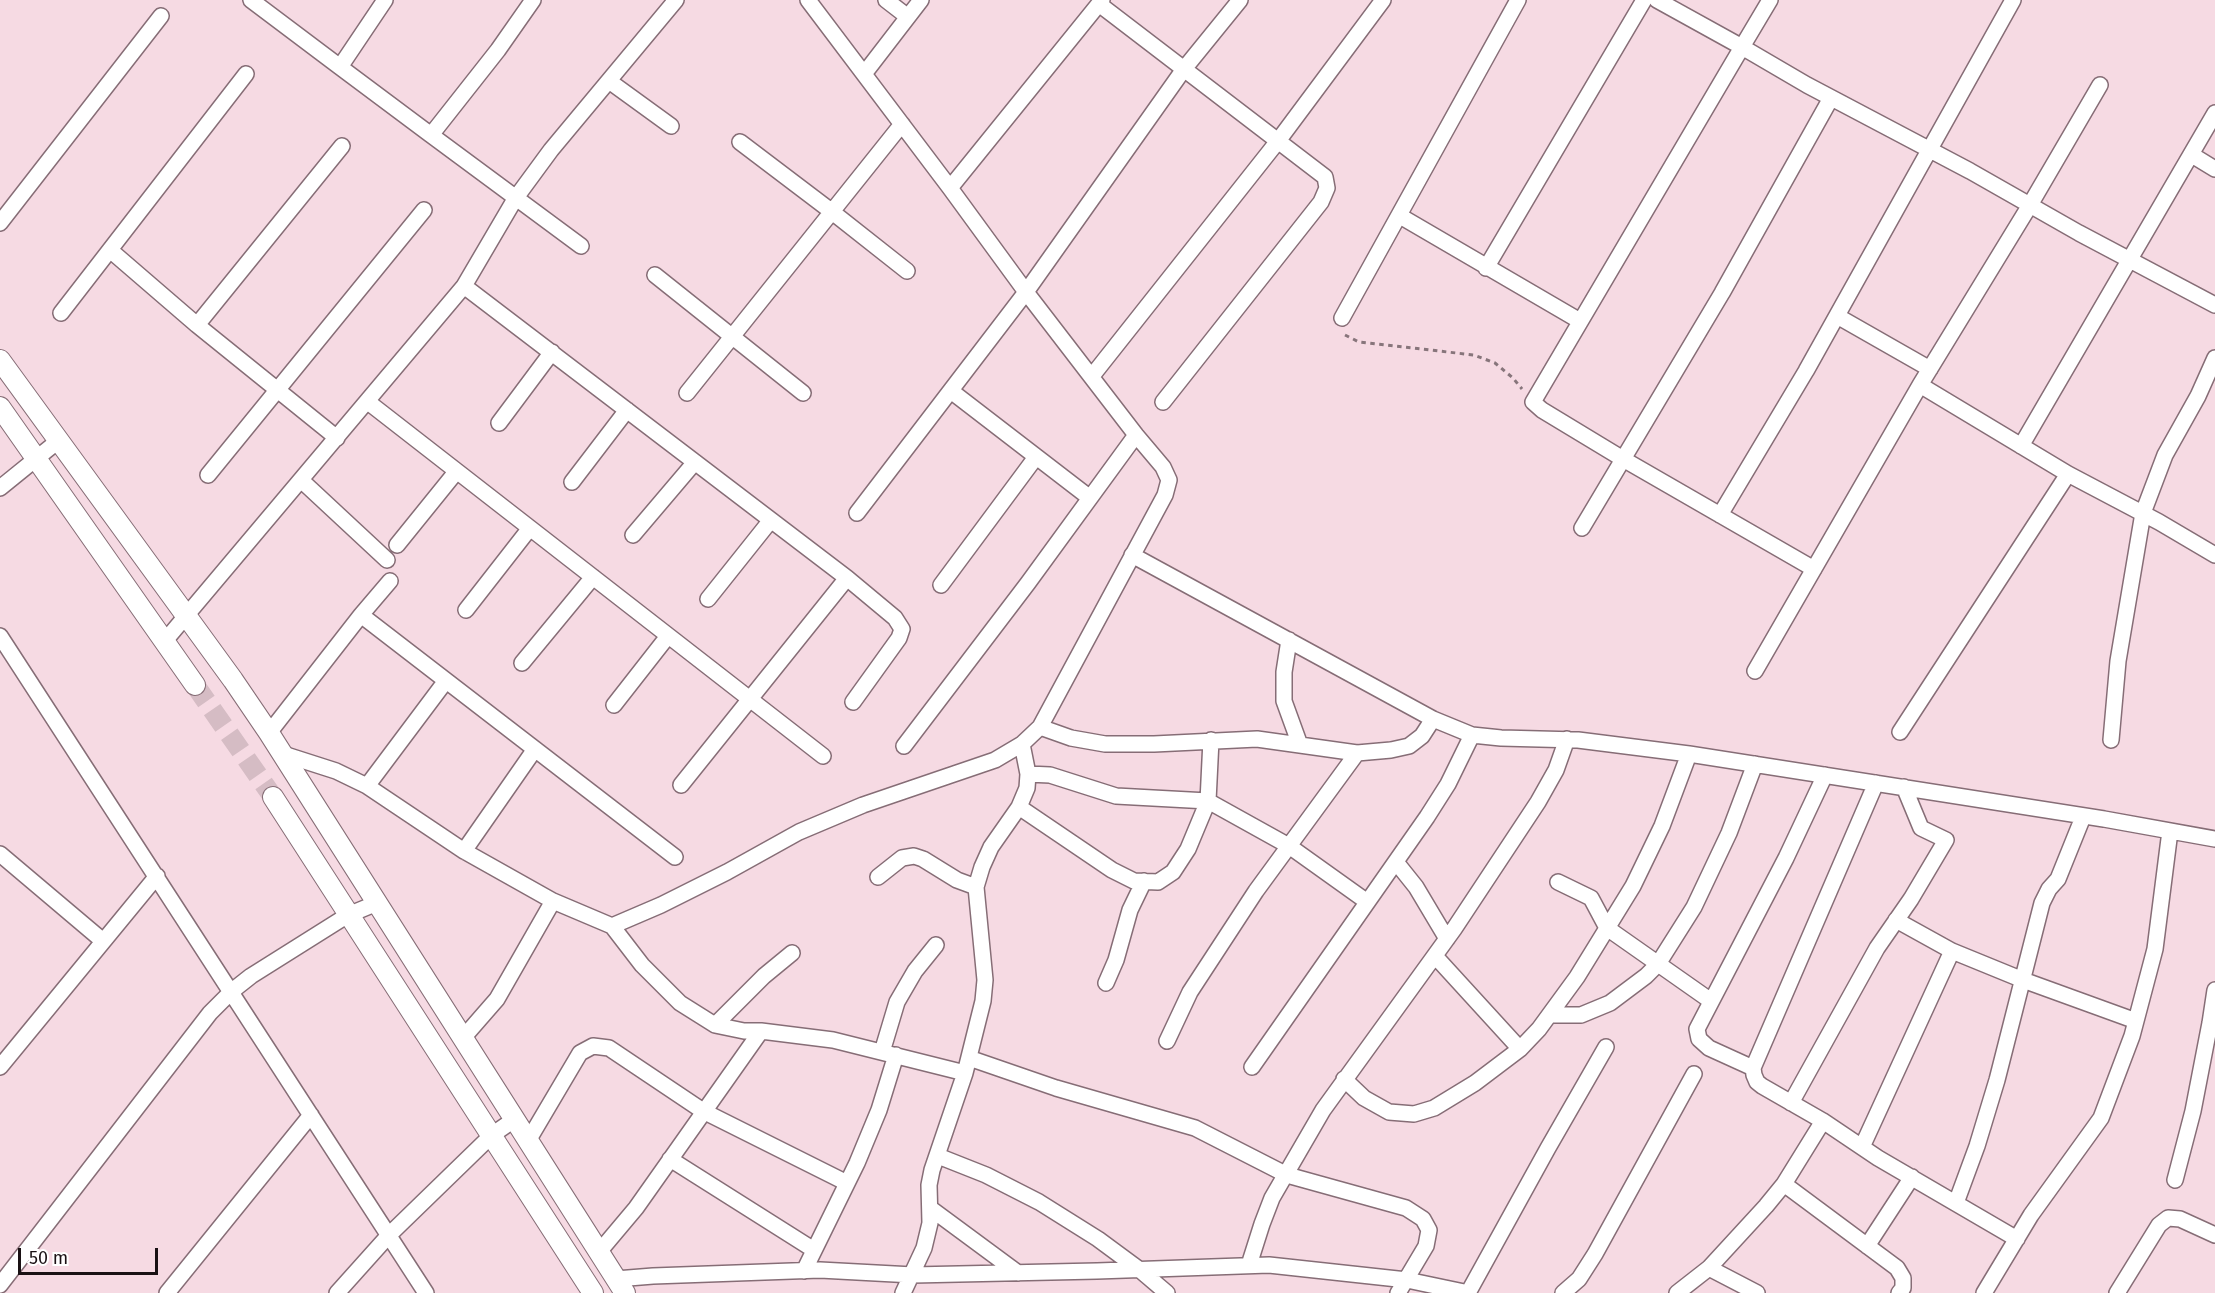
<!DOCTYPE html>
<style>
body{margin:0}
#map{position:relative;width:2215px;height:1293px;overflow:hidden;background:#f6dae3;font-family:"Fira Sans",sans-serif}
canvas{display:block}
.scale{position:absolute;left:18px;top:1248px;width:140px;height:27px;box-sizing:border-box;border:3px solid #1a1114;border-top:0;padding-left:8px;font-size:18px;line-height:21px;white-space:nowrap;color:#1a1114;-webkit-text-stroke:4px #fff;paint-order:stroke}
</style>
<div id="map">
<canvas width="2215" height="1293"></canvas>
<div class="scale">50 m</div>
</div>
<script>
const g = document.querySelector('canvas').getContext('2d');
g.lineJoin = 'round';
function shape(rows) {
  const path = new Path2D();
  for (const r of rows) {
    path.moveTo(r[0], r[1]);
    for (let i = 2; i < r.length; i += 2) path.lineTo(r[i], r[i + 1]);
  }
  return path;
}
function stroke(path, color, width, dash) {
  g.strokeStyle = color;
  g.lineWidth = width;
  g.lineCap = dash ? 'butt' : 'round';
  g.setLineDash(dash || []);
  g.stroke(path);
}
stroke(shape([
 [195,685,273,797]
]), '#d5bcc4', 20, [20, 10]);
const street = shape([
 [251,0,340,67,385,0],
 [886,0,908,17],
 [1657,0,1742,47,1770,0],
 [1099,4,1325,177,1327,188,1321,202,1163,402],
 [340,67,431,135,498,50,533,0],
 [864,74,921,0],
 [609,81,671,126],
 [431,135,581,246],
 [740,142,831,211,907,271],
 [2192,155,2215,169],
 [950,188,1102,0],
 [1400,216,1580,321],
 [0,223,161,16],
 [110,250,197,325,337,438],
 [1486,268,1644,0],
 [655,275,803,393],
 [464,286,847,578,895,618,902,629,899,638,853,702],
 [61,313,246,74],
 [1837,316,1930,369],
 [1342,318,1518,0],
 [197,325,342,146],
 [1092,376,1278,141,1383,0],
 [1920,385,2068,474,2159,522,2215,555],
 [951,391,1090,498],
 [687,393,902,124],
 [368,402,823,756],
 [499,423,552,352],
 [2021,446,2215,113],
 [208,475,424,210],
 [301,480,387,560],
 [572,482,627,410],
 [0,488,58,441],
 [857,513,1026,292,1184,69,1240,0],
 [1720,515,1806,371,2013,0],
 [1582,528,1722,293,1831,98],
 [633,535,695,462],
 [397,545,456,472],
 [1132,555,1433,719,1472,735,1501,738,1578,740,1689,754,2104,819,2215,839],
 [1814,569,1623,459,1542,410,1533,402,1742,47,1807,85,1970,171,2079,233,2215,305],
 [941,585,1036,457],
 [708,599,771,520],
 [466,610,530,528],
 [361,615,675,857],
 [0,636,426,1293],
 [1289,640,1284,672,1284,701,1300,745],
 [164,642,464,286,515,199,551,150,676,0],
 [522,663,593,577],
 [1755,671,1920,385,2030,205,2100,85],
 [614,705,668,636],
 [1040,727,1071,738,1105,744,1154,744,1257,739,1357,753,1391,750,1409,746,1422,736,1433,719],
 [1900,732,2068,474],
 [269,733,361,615,390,581],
 [2111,740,2118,661,2143,513,2165,455,2198,396,2215,358],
 [904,746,1028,583,1136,435],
 [283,754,336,771,367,786,464,851,553,901,612,926,661,905,727,872,799,832,863,805,995,760,1022,744,1040,727,1165,495,1169,480,1163,467,1136,435,1026,292,950,188,808,0],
 [1028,774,1050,775,1116,796,1208,801,1289,846,1366,901],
 [1876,783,1753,1068,1754,1075,1757,1082,1762,1086,1823,1121,1878,1158,2017,1239],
 [681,785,847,578],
 [367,786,445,682],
 [1019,807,1112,870,1134,881,1158,882,1173,872,1188,849,1208,801,1211,740],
 [464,851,535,749],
 [0,854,103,941],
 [1396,862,1416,887,1447,939],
 [878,877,902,858,914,856,923,859,957,880,976,887],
 [1558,882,1591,898,1607,928,1711,1001],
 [1896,920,1952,951,2023,980,2136,1021],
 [612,926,642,965,680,1003,715,1025,744,1031,761,1031],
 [1435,956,1520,1049],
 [1106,983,1116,960,1130,910,1144,881],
 [1550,1015,1581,1015,1610,1003,1646,976,1658,964,1694,907,1729,833,1755,764],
 [715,1025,764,976,792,953],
 [463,1038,497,999,553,901],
 [1167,1041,1190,992,1256,891,1357,753],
 [882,1052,897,1002,915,971,936,945],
 [969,1058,1056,1088,1195,1128,1287,1175,1406,1208,1423,1219,1429,1230,1426,1246,1398,1293],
 [0,1067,157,876],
 [1252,1067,1427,817,1448,784,1472,735],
 [1753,1068,1709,1048,1699,1039,1697,1029,1786,858,1825,775],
 [1344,1079,1364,1098,1389,1112,1414,1114,1434,1108,1475,1083,1520,1049,1539,1029,1577,977,1633,886,1662,826,1689,754],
 [1791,1103,1877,948,1911,899,1946,840,1921,828,1904,787],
 [528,1141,580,1053,593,1046,609,1048,703,1111,847,1183],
 [1862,1147,1952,951],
 [938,1156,986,1175,1039,1202,1098,1239,1140,1270,1167,1293],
 [670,1159,814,1250],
 [2175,1180,2193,1111,2210,1023,2215,990],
 [1784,1184,1897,1268,1903,1278,1903,1288,1899,1293],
 [1956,1203,1977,1146,1997,1080,2042,903,2049,889,2058,879,2083,817],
 [930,1208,1018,1273],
 [1867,1246,1912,1177],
 [599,1252,636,1208,761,1031,833,1040,965,1073],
 [1249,1265,1262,1224,1272,1198,1323,1110,1454,929,1538,802,1556,770,1567,739],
 [1709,1268,1757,1293],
 [804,1271,857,1163,879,1110,896,1055],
 [616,1279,653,1276,820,1270,913,1275,1097,1271,1269,1265,1407,1280,1469,1293],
 [0,1285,210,1013,232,991,251,976,348,915,377,903],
 [167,1293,311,1115],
 [337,1293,389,1235,492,1135,515,1119],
 [903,1293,924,1248,930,1223,929,1185,932,1170,965,1073,983,1001,985,980,976,887,982,867,991,847,1019,807,1027,788,1028,774,1022,744],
 [1468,1293,1548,1148,1606,1047],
 [1563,1293,1579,1279,1595,1254,1694,1074],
 [1677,1293,1709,1268,1766,1206,1784,1184,1823,1121],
 [1984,1293,2031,1215,2101,1118,2132,1036,2155,949,2170,831],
 [2117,1293,2159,1225,2168,1218,2180,1219,2215,1235]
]);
const secondary = shape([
 [0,360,233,680,269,733,625,1293],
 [0,407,195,685],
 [273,797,593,1293]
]);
stroke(street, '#866d76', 18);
stroke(secondary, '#866d76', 22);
stroke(shape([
 [1345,335,1359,342,1474,355,1495,363,1513,378,1522,389]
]), '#87757b', 3, [4.5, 4.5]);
stroke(street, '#fff', 15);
stroke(secondary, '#fff', 20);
</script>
